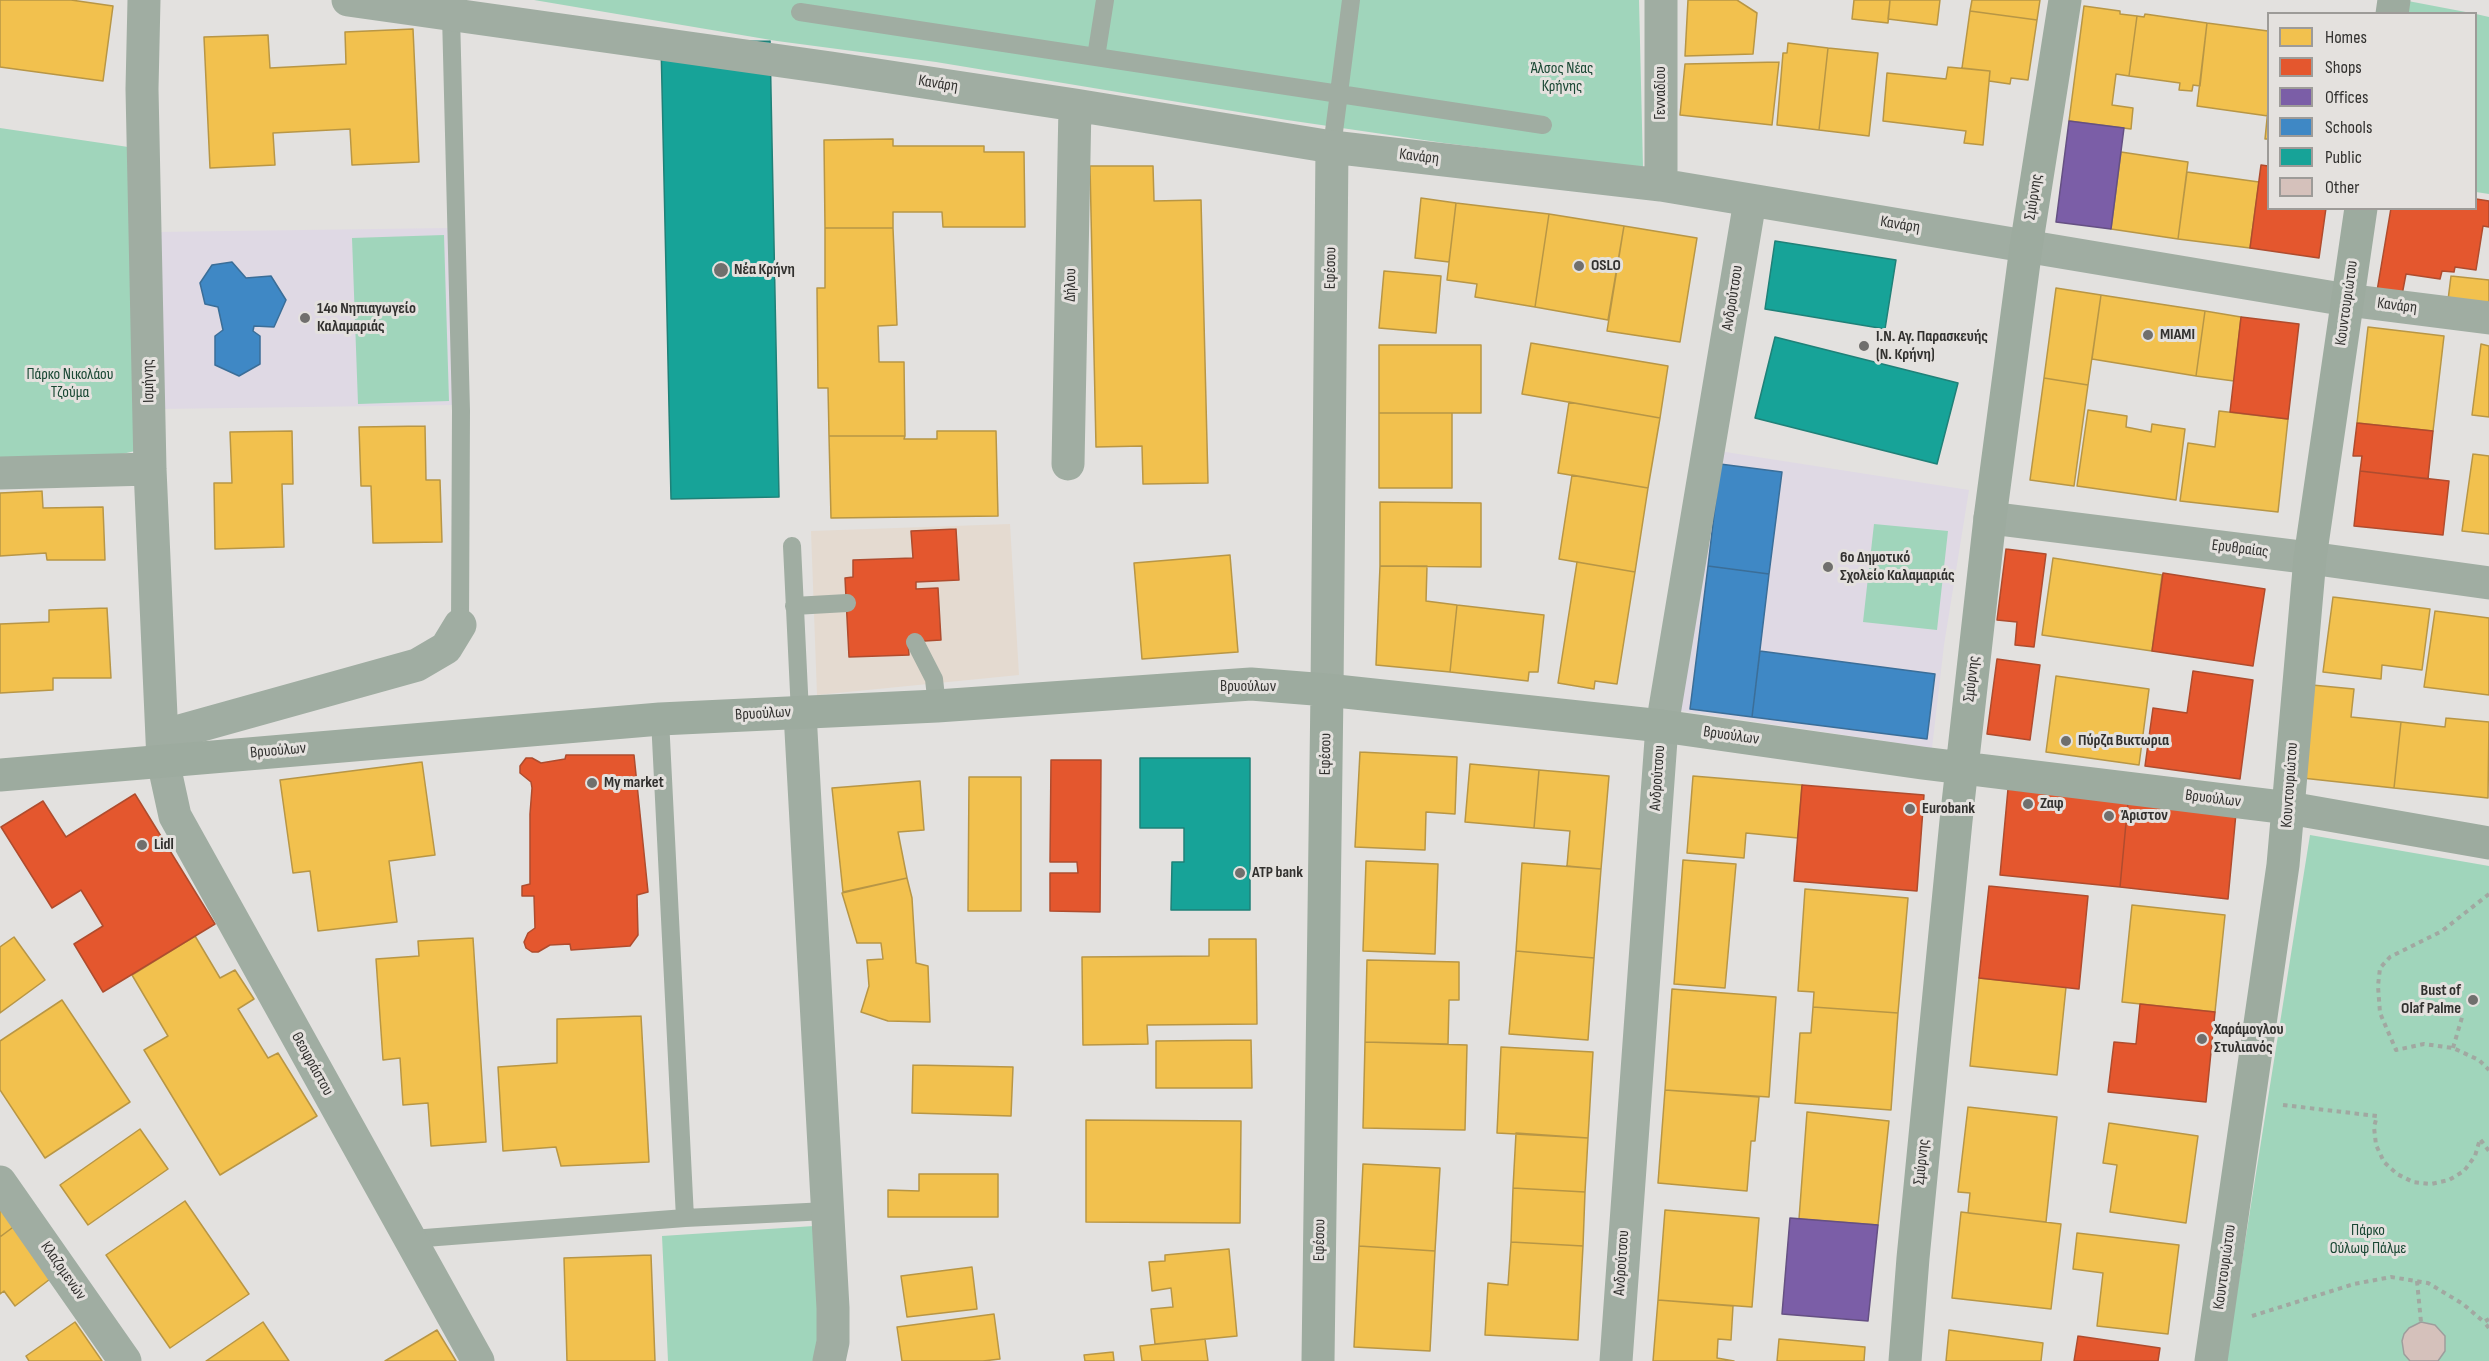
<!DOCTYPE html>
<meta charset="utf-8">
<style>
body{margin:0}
#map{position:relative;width:2489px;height:1361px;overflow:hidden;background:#e3e1df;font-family:"Sofia Sans Condensed",sans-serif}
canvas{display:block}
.legend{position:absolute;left:2267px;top:12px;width:210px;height:198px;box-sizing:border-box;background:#e4e1de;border:2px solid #9d9b98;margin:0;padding:8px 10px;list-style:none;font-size:18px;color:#32312f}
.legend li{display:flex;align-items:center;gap:12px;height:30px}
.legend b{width:30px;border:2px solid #9d9b98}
</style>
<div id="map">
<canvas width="2489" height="1361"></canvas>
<ul class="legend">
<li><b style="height:16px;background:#f2c14e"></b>Homes</li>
<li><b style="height:16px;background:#e4572e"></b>Shops</li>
<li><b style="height:16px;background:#7b5ea7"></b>Offices</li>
<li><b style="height:16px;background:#3f88c5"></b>Schools</li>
<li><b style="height:16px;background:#17a398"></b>Public</li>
<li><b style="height:16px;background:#d5c1bb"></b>Other</li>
</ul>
</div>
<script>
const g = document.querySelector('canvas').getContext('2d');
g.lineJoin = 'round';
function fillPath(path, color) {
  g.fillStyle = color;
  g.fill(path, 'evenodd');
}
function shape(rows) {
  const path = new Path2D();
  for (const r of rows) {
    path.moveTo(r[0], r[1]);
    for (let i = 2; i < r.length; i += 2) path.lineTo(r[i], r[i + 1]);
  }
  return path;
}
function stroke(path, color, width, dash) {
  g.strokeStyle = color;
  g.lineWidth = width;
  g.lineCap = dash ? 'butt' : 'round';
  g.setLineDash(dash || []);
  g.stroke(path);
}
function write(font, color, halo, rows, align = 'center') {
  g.font = font + ' "Sofia Sans Condensed",sans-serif';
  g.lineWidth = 6;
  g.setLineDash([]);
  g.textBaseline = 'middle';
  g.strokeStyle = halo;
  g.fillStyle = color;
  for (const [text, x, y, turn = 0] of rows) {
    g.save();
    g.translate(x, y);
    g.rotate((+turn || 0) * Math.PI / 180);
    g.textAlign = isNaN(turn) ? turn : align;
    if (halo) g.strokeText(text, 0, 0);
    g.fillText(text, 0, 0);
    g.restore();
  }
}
fillPath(shape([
 [1010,524,1019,675,817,695,811,531]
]), '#e4dad0');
fillPath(shape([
 [450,228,453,405,159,409,156,232],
 [1719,451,1969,490,1944,645,1932,748,1677,710]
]), '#dfd9e4');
fillPath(shape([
 [534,0,1639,0,1643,168,1444,143,1287,120,936,62,777,41],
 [2408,1,2471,13,2406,14],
 [2476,14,2489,17,2489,194,2476,192],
 [0,128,135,148,135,451,122,454,0,459],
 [444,235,449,401,358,404,352,238],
 [1874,524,1948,531,1937,630,1863,622],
 [2310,835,2489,866,2489,1361,2226,1361],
 [814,1226,819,1340,816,1361,668,1361,662,1236]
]), '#a0d5bb');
const homes = shape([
 [0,0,71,0,113,6,103,81,0,67,0,0],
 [1688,0,1737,0,1757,13,1753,54,1685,56,1688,0],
 [1854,0,1890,0,1888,23,1852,19,1854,0],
 [1890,0,1940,0,1937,25,1888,19,1890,0],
 [1972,0,2040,0,2037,20,1970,11,1972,0],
 [2084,6,2120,11,2120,14,2137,16,2129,76,2116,74,2112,105,2133,108,2131,129,2069,121,2084,6],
 [1970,11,2037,20,2028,80,2011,78,2010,84,1989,81,1990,71,1962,68,1970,11],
 [2145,14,2207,23,2200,86,2193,85,2192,91,2179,90,2180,83,2129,76,2137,16,2144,17,2145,14],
 [2207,23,2268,31,2268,116,2197,106,2207,23],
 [413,29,419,162,352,165,350,129,273,133,275,165,210,168,204,37,268,35,270,68,346,64,345,32,413,29],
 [1788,43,1828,48,1819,130,1777,125,1783,53,1787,53,1788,43],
 [1828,48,1878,53,1869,136,1819,130,1828,48],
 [1779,62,1772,125,1680,115,1685,64,1779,62],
 [1948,67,1990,71,1983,145,1964,143,1966,131,1883,121,1887,73,1946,79,1948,67],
 [2268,109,2268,139,2265,139,2268,109],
 [893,139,893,146,984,146,984,152,1024,152,1025,227,943,227,942,212,893,212,893,228,825,228,824,140,893,139],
 [2121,152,2188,162,2178,239,2111,229,2121,152],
 [1090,166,1153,166,1154,201,1201,200,1208,483,1143,484,1142,446,1096,447,1090,166],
 [2187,172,2259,182,2250,248,2178,239,2187,172],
 [1421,198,1456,203,1449,262,1415,258,1421,198],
 [1456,203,1549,214,1535,307,1475,297,1477,284,1447,280,1456,203],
 [1549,214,1624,226,1608,320,1535,307,1549,214],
 [1624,226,1697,238,1680,342,1607,331,1624,226],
 [825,228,893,228,897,325,878,326,879,362,904,362,905,436,829,436,828,388,818,388,817,288,825,288,825,228],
 [1384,271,1441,276,1436,333,1379,328,1384,271],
 [2451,276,2489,280,2489,305,2448,300,2451,276],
 [2056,288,2101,295,2088,385,2044,378,2056,288],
 [2101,295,2205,311,2196,376,2092,359,2101,295],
 [2205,311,2241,317,2234,381,2196,376,2205,311],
 [2368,327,2444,336,2433,431,2357,423,2368,327],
 [1531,343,1668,366,1660,418,1522,394,1531,343],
 [2481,344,2489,346,2489,417,2472,415,2481,344],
 [1379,345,1481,345,1481,413,1379,413,1379,345],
 [2044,378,2088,385,2074,486,2030,480,2044,378],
 [1569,402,1660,418,1648,488,1558,473,1569,402],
 [2088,410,2127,416,2126,427,2151,432,2152,424,2185,429,2176,500,2077,486,2088,410],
 [2219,411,2288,419,2278,512,2180,501,2188,443,2215,447,2219,411],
 [1379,413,1452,413,1452,488,1379,488,1379,413],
 [425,426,426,480,440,480,442,542,373,543,371,486,361,486,359,427,425,426],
 [292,431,293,484,282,484,284,547,215,549,214,483,232,483,230,432,292,431],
 [937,431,996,431,998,516,831,518,829,436,905,436,904,439,937,439,937,431],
 [2473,454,2489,456,2489,534,2462,531,2473,454],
 [1572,475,1648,488,1635,572,1559,559,1572,475],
 [42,491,43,508,103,507,105,560,47,560,46,553,0,556,0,493,42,491],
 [1380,502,1481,503,1481,567,1380,566,1380,502],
 [1230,555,1238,652,1142,659,1134,563,1230,555],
 [2053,558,2162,575,2152,651,2042,635,2053,558],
 [1577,562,1635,572,1617,684,1595,681,1594,689,1558,683,1577,562],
 [1380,566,1427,566,1426,601,1457,605,1450,672,1376,665,1380,566],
 [2333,597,2430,609,2422,670,2382,665,2381,679,2323,672,2333,597],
 [1457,605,1544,615,1538,672,1529,672,1528,681,1450,672,1457,605],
 [107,608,111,678,53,678,53,690,0,693,0,624,49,622,49,610,107,608],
 [2435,611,2489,618,2489,695,2424,687,2435,611],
 [2056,676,2149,689,2139,765,2046,752,2056,676],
 [2312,685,2354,689,2351,717,2401,722,2394,788,2302,778,2312,685],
 [2446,718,2489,722,2488,798,2394,788,2401,722,2445,727,2446,718],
 [1360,752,1457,757,1455,814,1426,812,1425,850,1355,847,1360,752],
 [422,762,435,855,389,861,397,922,318,931,310,871,293,873,280,780,422,762],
 [1470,764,1539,770,1534,828,1465,822,1470,764],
 [1539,770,1609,776,1601,869,1567,866,1570,831,1534,828,1539,770],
 [1693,776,1802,785,1798,838,1746,833,1744,858,1687,853,1693,776],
 [969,777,1021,777,1021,911,968,911,969,777],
 [920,781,924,830,898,832,907,878,843,892,832,788,920,781],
 [1683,860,1736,864,1725,988,1674,984,1683,860],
 [1366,861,1438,864,1435,954,1363,951,1366,861],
 [1522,863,1601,869,1594,958,1516,951,1522,863],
 [907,878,912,898,916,963,928,966,930,1022,888,1021,861,1012,869,986,867,960,883,959,881,943,857,943,842,893,907,878],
 [1805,889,1908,898,1898,1013,1813,1007,1814,992,1798,991,1805,889],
 [2132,905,2225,915,2215,1012,2122,1002,2132,905],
 [195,936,220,978,235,970,254,999,238,1009,268,1058,278,1053,317,1116,220,1175,144,1050,168,1036,132,975,195,936],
 [14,937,45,980,0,1013,0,947,14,937],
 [473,938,486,1142,431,1146,428,1103,403,1105,400,1058,383,1060,376,959,419,956,418,941,473,938],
 [1209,939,1256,939,1257,1024,1147,1025,1148,1044,1083,1045,1082,957,1209,956,1209,939],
 [1516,951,1594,958,1588,1040,1509,1034,1516,951],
 [1367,960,1459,962,1459,1000,1449,1000,1448,1044,1365,1042,1367,960],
 [1979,978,2066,987,2057,1075,1970,1066,1979,978],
 [1672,989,1776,997,1769,1097,1665,1090,1672,989],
 [62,1000,130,1102,45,1158,0,1090,0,1041,62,1000],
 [1813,1007,1898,1013,1891,1110,1795,1103,1800,1033,1811,1033,1813,1007],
 [641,1016,649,1162,561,1166,556,1147,503,1151,498,1067,557,1063,557,1019,641,1016],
 [1251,1040,1252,1088,1156,1088,1156,1041,1251,1040],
 [1365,1042,1467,1045,1465,1130,1363,1128,1365,1042],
 [1501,1047,1593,1052,1588,1138,1497,1133,1501,1047],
 [913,1065,1013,1067,1011,1116,912,1113,913,1065],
 [1665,1090,1759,1097,1755,1141,1751,1141,1747,1191,1658,1183,1665,1090],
 [1968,1107,2057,1117,2046,1222,1968,1213,1970,1193,1958,1192,1968,1107],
 [1807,1112,1889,1121,1878,1225,1799,1219,1807,1112],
 [1086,1120,1241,1121,1240,1223,1086,1222,1086,1120],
 [2109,1123,2198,1136,2186,1223,2110,1212,2117,1165,2103,1163,2109,1123],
 [140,1129,168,1169,88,1225,60,1185,140,1129],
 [1516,1133,1588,1138,1585,1192,1513,1188,1516,1133],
 [1363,1164,1440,1168,1435,1251,1359,1246,1363,1164],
 [919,1174,998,1174,998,1217,888,1217,888,1190,919,1191,919,1174],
 [1513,1188,1585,1192,1583,1246,1511,1242,1513,1188],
 [185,1201,249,1294,170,1348,106,1255,185,1201],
 [0,1203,16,1225,0,1237,0,1203],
 [1665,1210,1759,1218,1752,1307,1658,1300,1665,1210],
 [1961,1212,2061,1224,2051,1309,1952,1298,1961,1212],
 [16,1225,54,1276,15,1306,4,1291,0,1294,0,1237,16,1225],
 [2077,1233,2179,1245,2168,1334,2097,1326,2103,1273,2073,1269,2077,1233],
 [1511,1242,1583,1246,1578,1340,1485,1335,1488,1283,1508,1285,1511,1242],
 [1359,1246,1435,1251,1430,1351,1354,1347,1359,1246],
 [1229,1249,1237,1336,1155,1344,1151,1309,1173,1307,1171,1288,1152,1291,1149,1262,1165,1261,1165,1255,1229,1249],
 [651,1255,655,1361,567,1361,564,1258,651,1255],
 [972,1267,977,1309,907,1317,901,1276,972,1267],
 [1658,1300,1733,1306,1731,1340,1718,1339,1717,1358,1734,1361,1653,1361,1658,1300],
 [994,1314,1000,1359,983,1361,902,1361,897,1327,994,1314],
 [75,1322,102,1361,29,1361,26,1356,75,1322],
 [263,1322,289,1361,206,1361,263,1322],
 [437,1330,456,1361,385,1361,437,1330],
 [1949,1330,2043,1343,2041,1361,1946,1361,1949,1330],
 [1205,1339,1208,1361,1142,1361,1140,1346,1205,1339],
 [1779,1339,1865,1347,1864,1361,1777,1361,1779,1339],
 [1113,1352,1114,1361,1085,1361,1084,1355,1113,1352]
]);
fillPath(homes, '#f2c14e');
stroke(homes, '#b89645', 1.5);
const shops = shape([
 [2261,165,2268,166,2268,208,2326,208,2319,258,2250,248,2261,165],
 [2476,199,2489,201,2489,227,2483,226,2476,270,2455,267,2454,272,2442,271,2440,279,2406,274,2402,295,2377,291,2391,208,2476,208,2476,199],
 [2241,317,2299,324,2288,419,2230,412,2241,317],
 [2357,423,2433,431,2428,479,2360,471,2362,456,2353,456,2357,423],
 [2360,471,2449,481,2443,535,2354,526,2360,471],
 [956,529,959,580,916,582,916,589,938,588,941,640,908,642,909,655,849,657,845,578,853,577,853,560,913,558,911,531,956,529],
 [2006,549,2046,554,2034,647,2015,645,2017,622,1997,620,2006,549],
 [2163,573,2265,589,2253,666,2152,651,2163,573],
 [1997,659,2040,665,2030,740,1987,734,1997,659],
 [2193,671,2253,680,2240,779,2145,766,2153,708,2187,713,2193,671],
 [566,755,634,755,648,892,637,895,638,935,630,946,571,950,570,944,550,945,538,952,532,952,526,948,524,942,528,933,535,928,534,896,522,896,522,886,530,884,530,814,532,788,531,782,520,773,520,766,526,758,532,758,541,763,565,759,566,755],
 [1051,760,1101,760,1100,912,1050,911,1050,873,1078,873,1077,862,1050,862,1051,760],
 [1802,785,1924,795,1917,891,1794,881,1802,785],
 [2008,789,2128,802,2120,887,2000,875,2008,789],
 [135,794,215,924,103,992,74,944,103,926,81,890,52,908,1,827,43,801,66,837,135,794],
 [2128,802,2236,813,2228,899,2120,887,2128,802],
 [1989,886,2088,896,2079,989,1979,978,1989,886],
 [2140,1004,2215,1012,2206,1102,2108,1092,2114,1042,2136,1044,2140,1004],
 [2078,1336,2160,1348,2158,1361,2074,1361,2078,1336]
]);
fillPath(shops, '#e4572e');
stroke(shops, '#af4c2e', 1.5);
const offices = shape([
 [2069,121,2124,128,2111,229,2056,222,2069,121],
 [1790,1218,1878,1225,1868,1321,1782,1314,1790,1218]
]);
fillPath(offices, '#7b5ea7');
stroke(offices, '#655083', 1.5);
const schools = shape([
 [232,262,246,278,271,276,286,300,274,327,254,326,253,331,260,336,260,364,239,376,215,365,215,336,223,330,218,307,205,304,200,283,212,265,232,262],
 [1720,464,1782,472,1769,574,1708,566,1720,464],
 [1708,566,1769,574,1752,717,1690,709,1708,566],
 [1760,651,1935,674,1927,739,1752,717,1760,651]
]);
fillPath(schools, '#3f88c5');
stroke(schools, '#3b6e98', 1.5);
const public = shape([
 [770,41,779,497,671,499,661,42,770,41],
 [1775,241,1896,260,1885,329,1765,309,1775,241],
 [1775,337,1958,383,1937,464,1755,418,1775,337],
 [1140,758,1250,758,1250,910,1171,910,1172,862,1184,862,1184,828,1140,828,1140,758]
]);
fillPath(public, '#17a398');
stroke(public, '#1f8178', 1.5);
const building = shape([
 [2421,1322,2435,1325,2445,1336,2445,1351,2438,1361,2410,1361,2404,1354,2402,1341,2404,1334,2409,1328,2421,1322]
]);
fillPath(building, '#d5c1bb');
stroke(building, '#9e9d9c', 1.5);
stroke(shape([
 [2489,894,2442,931,2390,957,2380,968,2378,986,2380,1013,2396,1050,2424,1044,2453,1048,2479,1060,2489,1070],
 [2453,1048,2463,1014],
 [2283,1105,2377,1116,2374,1127,2376,1145,2384,1162,2397,1174,2413,1182,2431,1184,2449,1180,2464,1171,2475,1156,2480,1139,2489,1151],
 [2417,1281,2421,1322],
 [2252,1316,2354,1284,2391,1277,2428,1283,2463,1304,2484,1322],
 [2489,1319,2484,1322,2489,1328]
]), '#a1a8a1', 4, [4.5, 4.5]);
stroke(shape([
 [800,12,1543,125],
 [451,15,461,411,460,625],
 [1096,57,1105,0],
 [1332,147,1351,0],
 [792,546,800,713],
 [794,606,847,603],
 [915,642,934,679,937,706],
 [660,719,685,1218,827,1211],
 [412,1239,685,1218]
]), '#a0ada2', 18);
stroke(shape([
 [144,0,142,89,150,469,163,761,175,816,478,1361],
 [348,0,831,68,1075,105,1332,147,1661,185,2347,300,2489,318],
 [1661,185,1661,0],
 [1068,464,1075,105],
 [0,473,150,469],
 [1990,518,2310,558,2489,583],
 [1327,690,1332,147],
 [800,713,833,1308,833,1342,829,1361],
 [162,736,417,665,446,648,460,625],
 [0,1182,125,1361],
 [1616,1361,1662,726,1750,201]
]), '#a0ada2', 33);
stroke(shape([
 [2392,14,2394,0],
 [0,775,660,719,937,706,1251,684,1327,690,1662,726,1922,763,2289,808,2489,843],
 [1318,1361,1327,690],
 [1905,1361,1913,1258,1956,821,1990,518,2026,247,2065,0],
 [2211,1361,2283,865,2310,558,2361,208]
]), '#9dab9f', 33);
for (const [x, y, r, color] of [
 [1579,266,6,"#706f6d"],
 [721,270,8,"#706f6d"],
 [305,318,6,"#706f6d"],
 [2148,335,6,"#706f6d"],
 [1864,346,6,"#706f6d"],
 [1828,567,6,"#706f6d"],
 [2066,741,6,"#706f6d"],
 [592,783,6,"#706f6d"],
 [2028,804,6,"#706f6d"],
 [1910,809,6,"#706f6d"],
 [2109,816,6,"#706f6d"],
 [142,845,6,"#706f6d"],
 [1240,873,6,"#706f6d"],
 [2473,1000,6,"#706f6d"],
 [2202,1039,6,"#706f6d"]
]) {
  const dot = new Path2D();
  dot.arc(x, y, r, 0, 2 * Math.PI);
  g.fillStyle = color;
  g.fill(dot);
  stroke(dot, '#e4e1de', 2);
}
write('16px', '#194733', '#e4e1de', [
 ["Άλσος Νέας",1562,69],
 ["Κρήνης",1562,87],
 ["Πάρκο Νικολάου",70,375],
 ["Τζούμα",70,393],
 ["Πάρκο",2368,1231],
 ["Ούλωφ Πάλμε",2368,1249]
]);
write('16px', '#32312f', '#e4e1de', [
 ["Κανάρη",938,84,9],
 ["Γενναδίου",1661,93,-90],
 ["Κανάρη",1419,157,7],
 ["Σμύρνης",2034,197,-81],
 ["Κανάρη",1900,225,9],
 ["Εφέσου",1331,268,-89],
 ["Δήλου",1071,285,-89],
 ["Ανδρούτσου",1733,298,-81],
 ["Κουντουριώτου",2347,303,-82],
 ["Κανάρη",2397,306,7],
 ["Ισμήνης",149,381,-91],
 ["Ερυθραίας",2240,549,7],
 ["Σμύρνης",1972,679,-83],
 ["Βρυούλων",1248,687],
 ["Βρυούλων",763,714,-3],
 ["Βρυούλων",1731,736,8],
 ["Βρυούλων",278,751,-5],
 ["Εφέσου",1326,754,-89],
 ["Ανδρούτσου",1658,778,-86],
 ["Κουντουριώτου",2290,785,-86],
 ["Βρυούλων",2213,799,7],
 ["Θεοφράστου",312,1064,61],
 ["Σμύρνης",1922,1162,-84],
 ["Εφέσου",1320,1240,-89],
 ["Ανδρούτσου",1622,1263,-86],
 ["Κουντουριώτου",2225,1267,-82],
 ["Κλαζομενών",63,1271,55]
]);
write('bold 16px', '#32312f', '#e4e1de', [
 ["OSLO",1591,266],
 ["Νέα Κρήνη",734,270],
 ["14ο Νηπιαγωγείο",317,309],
 ["Καλαμαριάς",317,327],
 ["MIAMI",2160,335],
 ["Ι.Ν. Αγ. Παρασκευής",1876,337],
 ["(Ν. Κρήνη)",1876,355],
 ["6ο Δημοτικό",1840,558],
 ["Σχολείο Καλαμαριάς",1840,576],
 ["Πύρζα Βικτωρια",2078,741],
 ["My market",604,783],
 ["Ζαφ",2040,804],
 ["Eurobank",1922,809],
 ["Άριστον",2121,816],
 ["Lidl",154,845],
 ["ATP bank",1252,873],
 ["Bust of",2461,991,"right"],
 ["Olaf Palme",2461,1009,"right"],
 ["Χαράμογλου",2214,1030],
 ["Στυλιανός",2214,1048]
], 'left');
</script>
